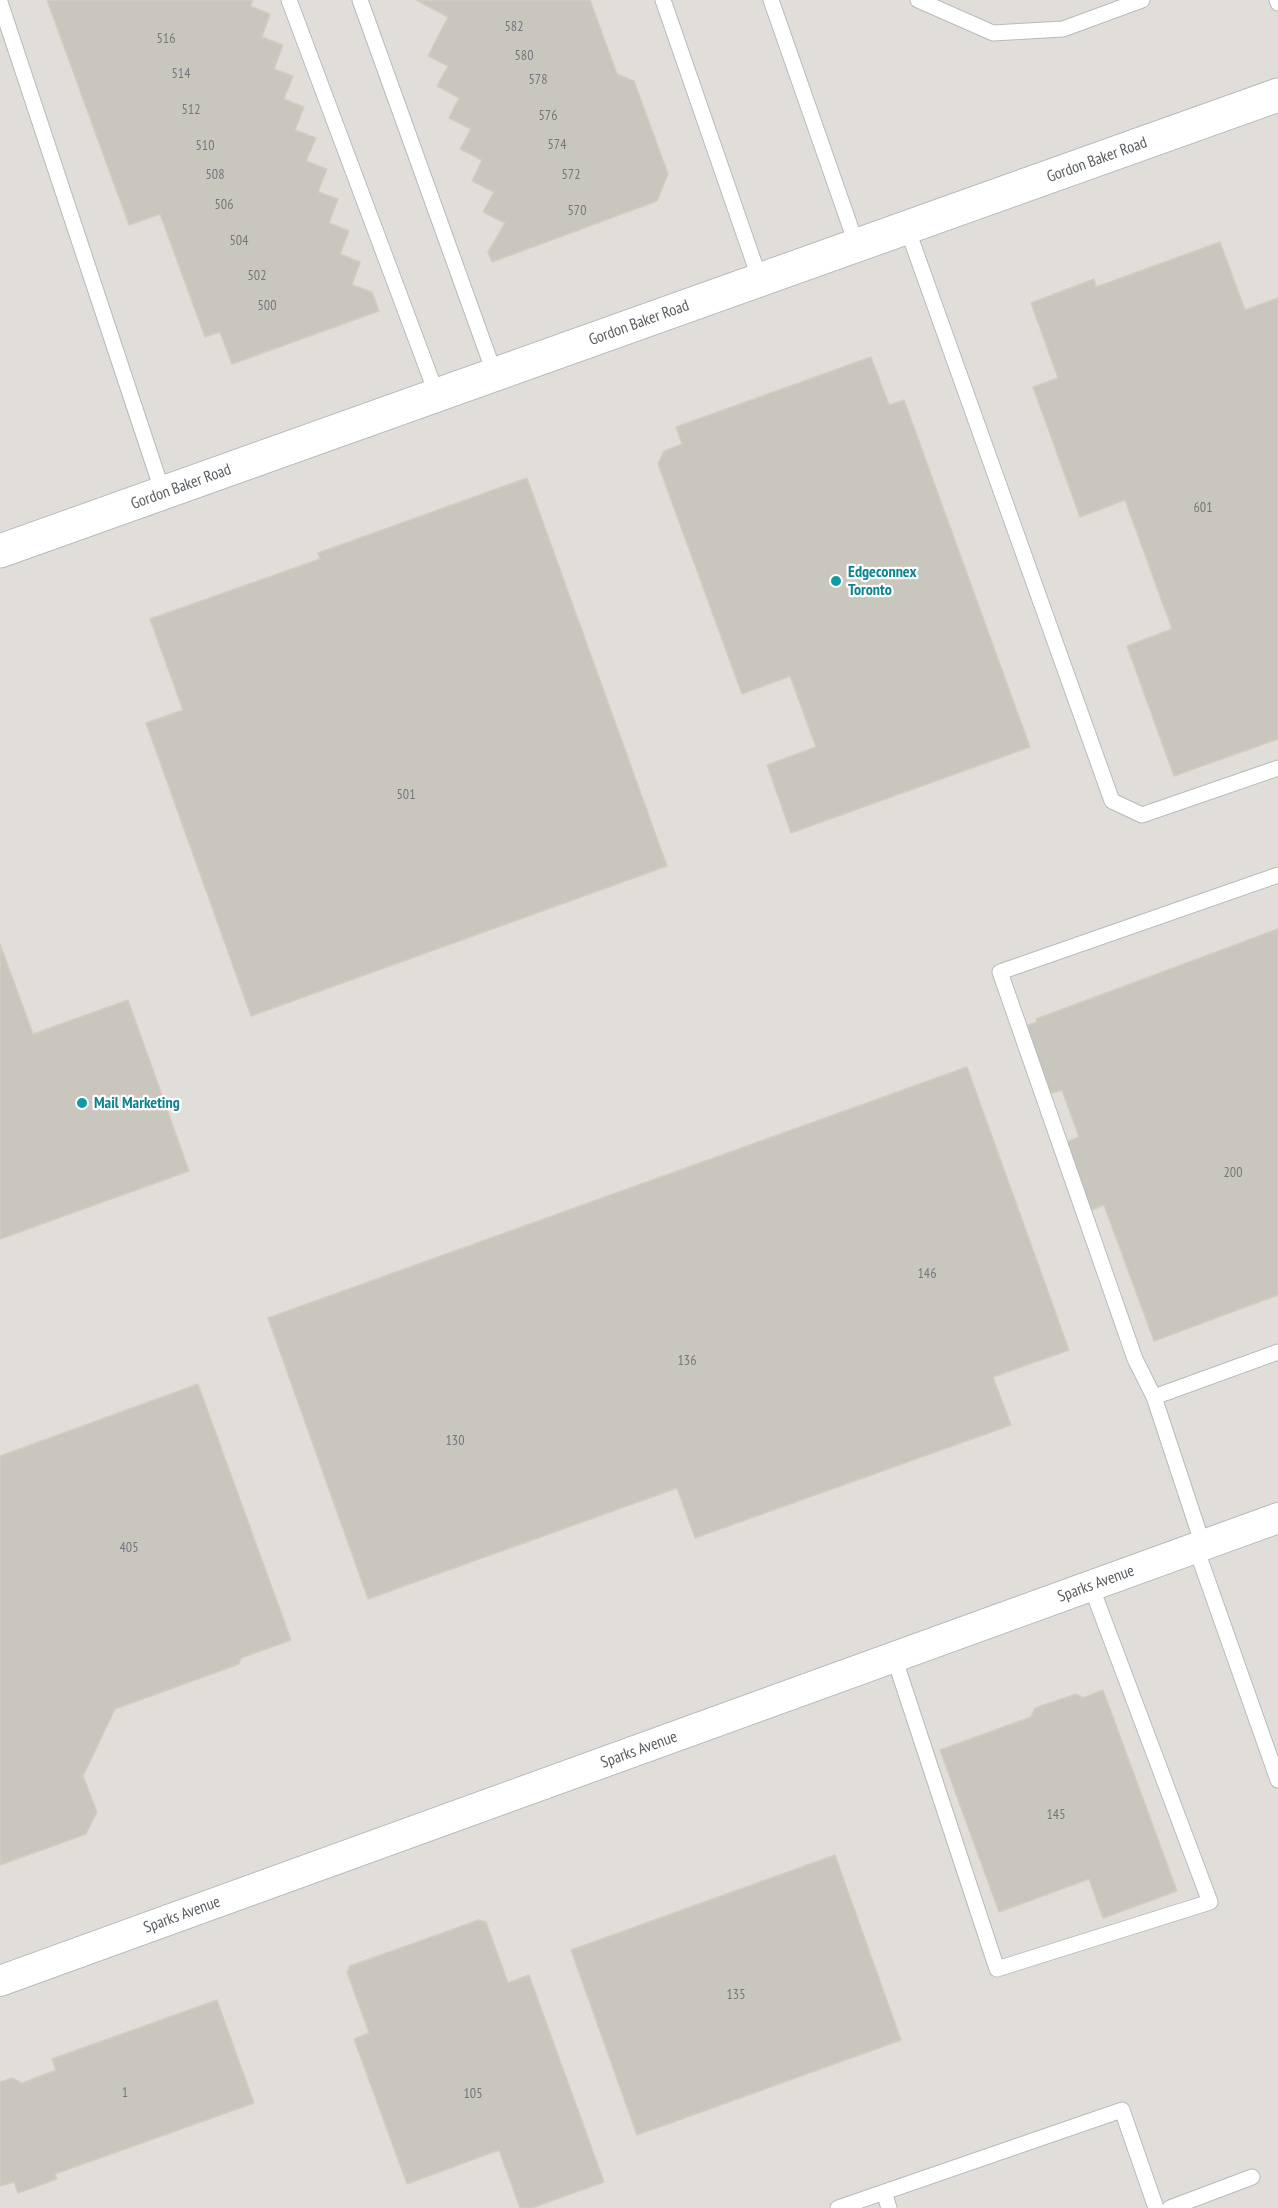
<!DOCTYPE html>
<style>
body{margin:0}
canvas{display:block;background:#eeebe1}
</style>
<canvas width="1278" height="2208"></canvas>
<script>
const g = document.querySelector('canvas').getContext('2d');
g.lineJoin = 'round';
function fillPath(path, color) {
  g.fillStyle = color;
  g.fill(path, 'evenodd');
}
function shape(rows) {
  const path = new Path2D();
  for (const r of rows) {
    path.moveTo(r[0], r[1]);
    for (let i = 2; i < r.length; i += 2) path.lineTo(r[i], r[i + 1]);
  }
  return path;
}
function stroke(path, color, width, dash) {
  g.strokeStyle = color;
  g.lineWidth = width;
  g.lineCap = dash ? 'butt' : 'round';
  g.setLineDash(dash || []);
  g.stroke(path);
}
function write(font, color, halo, rows, align = 'center') {
  g.font = font + ' "PT Sans Narrow",sans-serif';
  g.lineWidth = 4.5;
  g.setLineDash([]);
  g.textBaseline = 'middle';
  g.strokeStyle = halo;
  g.fillStyle = color;
  for (const [text, x, y, turn = 0] of rows) {
    g.save();
    g.translate(x, y);
    g.rotate((+turn || 0) * Math.PI / 180);
    g.textAlign = isNaN(turn) ? turn : align;
    if (halo) g.strokeText(text, 0, 0);
    g.fillText(text, 0, 0);
    g.restore();
  }
}
fillPath(shape([
 [0,0,1278,0,1278,2208,0,2208]
]), '#e1ded9');
const building = shape([
 [47,0,253,0,250,6,270,14,262,37,283,45,274,69,293,76,284,99,304,107,295,130,316,138,306,161,327,169,318,192,338,199,329,223,349,231,340,254,360,262,352,285,372,292,379,311,232,364,220,332,205,337,160,214,129,225,47,0],
 [416,0,590,0,617,74,634,81,668,174,657,201,492,262,488,252,505,223,483,212,494,192,472,181,482,160,460,149,471,129,449,118,459,98,437,86,448,66,428,56,448,17,416,0],
 [1220,242,1245,310,1278,298,1278,739,1174,776,1127,646,1172,629,1125,500,1080,517,1033,387,1058,378,1031,303,1094,279,1096,287,1220,242],
 [871,357,889,405,904,400,1030,747,791,833,767,765,816,747,790,676,742,694,658,464,664,451,682,444,676,427,871,357],
 [527,478,667,866,251,1016,146,723,183,710,150,619,320,559,318,553,527,478],
 [1278,929,1278,1295,1154,1341,1104,1205,1087,1212,1062,1144,1079,1137,1062,1090,1047,1095,1022,1027,1037,1022,1036,1019,1278,929],
 [0,944,33,1034,128,1000,189,1171,0,1239,0,944],
 [967,1067,1069,1350,993,1377,1011,1425,695,1538,677,1488,368,1599,268,1318,967,1067],
 [198,1384,291,1640,241,1658,239,1664,115,1709,83,1776,97,1812,86,1834,0,1865,0,1456,198,1384],
 [1103,1690,1177,1891,1103,1918,1089,1879,999,1912,940,1750,1031,1717,1035,1708,1076,1694,1083,1698,1103,1690],
 [835,1855,901,2040,637,2135,571,1950,835,1855],
 [479,1920,486,1922,508,1983,529,1975,604,2182,532,2208,520,2208,499,2150,407,2184,354,2039,369,2033,347,1972,350,1966,479,1920],
 [217,2000,254,2103,55,2174,57,2179,18,2193,14,2182,0,2186,0,2082,12,2078,22,2083,56,2070,52,2059,217,2000]
]);
fillPath(building, '#c9c6be');
stroke(building, '#d3cdbf', 1.5);
const service = shape([
 [289,0,437,395],
 [360,0,495,375],
 [663,0,760,280],
 [771,0,857,246],
 [918,0,993,33,1063,29,1142,0],
 [1277,0,1278,3],
 [0,2,163,493],
 [907,228,1112,801,1142,815,1278,768],
 [1154,1397,1135,1359,1000,972,1278,875],
 [1203,1545,1154,1397,1278,1352],
 [1196,1548,1278,1780],
 [894,1657,997,1969,1210,1902,1091,1586],
 [884,2192,889,2208],
 [838,2208,1122,2110,1156,2208],
 [1170,2208,1252,2177]
]);
const minor = shape([
 [0,1981,1278,1518]
]);
const tertiary = shape([
 [0,551,1278,95]
]);
stroke(service, '#b6babf', 17);
stroke(minor, '#b6babf', 32);
stroke(tertiary, '#b6babf', 35);
stroke(service, '#fff', 15);
stroke(minor, '#fff', 30);
stroke(tertiary, '#fff', 33);
for (const [x, y, r, color] of [
 [836,581,6,"#0f9aa8"],
 [82,1103,6,"#0f9aa8"]
]) {
  const dot = new Path2D();
  dot.arc(x, y, r, 0, 2 * Math.PI);
  g.fillStyle = color;
  g.fill(dot);
  stroke(dot, '#fff', 2);
}
write('14px', '#75787a', null, [
 ["582",514,27],
 ["516",166,39],
 ["580",524,56],
 ["514",181,74],
 ["578",538,80],
 ["512",191,110],
 ["576",548,116],
 ["574",557,145],
 ["510",205,146],
 ["508",215,175],
 ["572",571,175],
 ["506",224,205],
 ["570",577,211],
 ["504",239,241],
 ["502",257,276],
 ["500",267,306],
 ["601",1203,508],
 ["501",406,795],
 ["200",1233,1173],
 ["146",927,1274],
 ["136",687,1361],
 ["130",455,1441],
 ["405",129,1548],
 ["145",1056,1815],
 ["135",736,1995],
 ["1",125,2093],
 ["105",473,2094]
]);
write('16px', '#595e63', '#fff', [
 ["Gordon Baker Road",1097,160,-20],
 ["Gordon Baker Road",639,323,-20],
 ["Gordon Baker Road",181,487,-20],
 ["Sparks Avenue",1096,1584,-20],
 ["Sparks Avenue",639,1750,-20],
 ["Sparks Avenue",182,1915,-20]
]);
write('bold 16px', '#0d838f', '#fff', [
 ["Edgeconnex",848,572],
 ["Toronto",848,590],
 ["Mail Marketing",94,1103]
], 'left');
</script>
